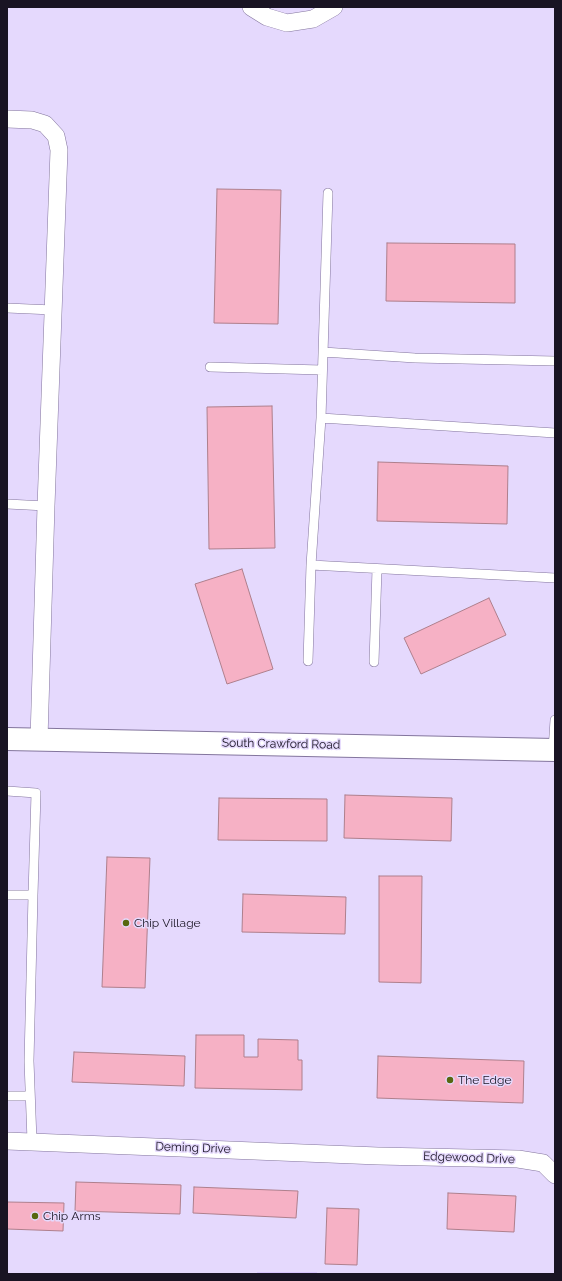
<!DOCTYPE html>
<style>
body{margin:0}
#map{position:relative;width:562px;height:1281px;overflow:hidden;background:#e5d9fd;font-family:Raleway,sans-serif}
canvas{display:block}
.frame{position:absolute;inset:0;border:8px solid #191423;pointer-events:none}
</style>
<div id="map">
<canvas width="562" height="1281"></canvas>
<div class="frame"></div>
</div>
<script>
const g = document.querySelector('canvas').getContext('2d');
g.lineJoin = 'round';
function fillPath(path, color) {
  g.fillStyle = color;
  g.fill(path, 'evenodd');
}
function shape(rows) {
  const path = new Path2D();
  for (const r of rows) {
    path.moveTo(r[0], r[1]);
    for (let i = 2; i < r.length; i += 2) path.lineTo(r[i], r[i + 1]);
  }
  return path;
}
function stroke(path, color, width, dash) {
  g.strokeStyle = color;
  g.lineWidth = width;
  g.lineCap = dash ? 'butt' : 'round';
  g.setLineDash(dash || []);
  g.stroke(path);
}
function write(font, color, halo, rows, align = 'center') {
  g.font = font + ' Raleway,sans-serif';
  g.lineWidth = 3;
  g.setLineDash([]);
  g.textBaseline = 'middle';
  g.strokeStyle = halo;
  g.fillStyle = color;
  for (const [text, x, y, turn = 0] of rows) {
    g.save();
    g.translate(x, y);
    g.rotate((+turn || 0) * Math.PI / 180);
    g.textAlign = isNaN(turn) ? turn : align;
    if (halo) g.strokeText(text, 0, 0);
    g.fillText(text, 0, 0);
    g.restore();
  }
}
fillPath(shape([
 [257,1272,317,1272,317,1274,257,1274]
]), '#d8c5fe');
const building = shape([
 [217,189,281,190,278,324,214,323,217,189],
 [387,243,515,244,515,303,386,301,387,243],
 [272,406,275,548,209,549,207,407,272,406],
 [378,462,508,466,507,524,377,521,378,462],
 [242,569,273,669,227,684,195,584,242,569],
 [489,598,506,635,421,674,404,638,489,598],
 [345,795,452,798,451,841,344,838,345,795],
 [219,798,327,799,327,841,218,840,219,798],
 [107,857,150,858,145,988,102,987,107,857],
 [379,876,422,876,421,983,379,982,379,876],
 [243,894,346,897,345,934,242,932,243,894],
 [196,1035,244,1035,244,1057,258,1057,258,1039,298,1040,298,1060,302,1060,302,1090,195,1088,196,1035],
 [74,1052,185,1056,184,1086,72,1082,74,1052],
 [378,1056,524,1061,523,1103,377,1098,378,1056],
 [76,1182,181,1185,180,1214,75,1211,76,1182],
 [194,1187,298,1191,296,1218,193,1213,194,1187],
 [448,1193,516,1196,514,1232,447,1229,448,1193],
 [7,1202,64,1203,63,1231,7,1229,7,1202],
 [327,1208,359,1209,357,1265,325,1264,327,1208]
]);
fillPath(building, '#f6b1c5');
stroke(building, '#ae7f8c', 1);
const lane = shape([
 [328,193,321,418,555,433],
 [7,308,53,310],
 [323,352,415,358,555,361],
 [210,367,322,370],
 [321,418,311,565,555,578],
 [7,504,46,506],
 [308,661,311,565],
 [374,662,377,569],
 [553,750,555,720],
 [7,791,36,793,33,895],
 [7,895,33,895,29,1061,32,1141],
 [7,1096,29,1096]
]);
const street = shape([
 [251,7,267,17,287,23,313,19,334,7],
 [7,119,32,120,45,124,56,136,59,150,46,506,39,739],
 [7,1141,378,1156,518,1159,543,1163,555,1175]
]);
const secondary = shape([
 [7,739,555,750]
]);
stroke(lane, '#83759d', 10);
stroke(street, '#83759d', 18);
stroke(secondary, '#83759d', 24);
stroke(lane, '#fff', 9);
stroke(street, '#fff', 17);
stroke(secondary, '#fff', 22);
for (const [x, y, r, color] of [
 [126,923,4,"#576710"],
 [450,1080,4,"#576710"],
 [35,1216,4,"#576710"]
]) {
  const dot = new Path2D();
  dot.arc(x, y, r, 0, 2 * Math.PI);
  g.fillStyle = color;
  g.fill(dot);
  stroke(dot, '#e5d9fd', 1.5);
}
write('12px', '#191423', '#e5d9fd', [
 ["South Crawford Road",281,744,1],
 ["Deming Drive",193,1148,2],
 ["Edgewood Drive",469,1158,2]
]);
write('12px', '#191423', '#e5d9fd', [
 ["Chip Village",134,923],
 ["The Edge",458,1080],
 ["Chip Arms",43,1216]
], 'left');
</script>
